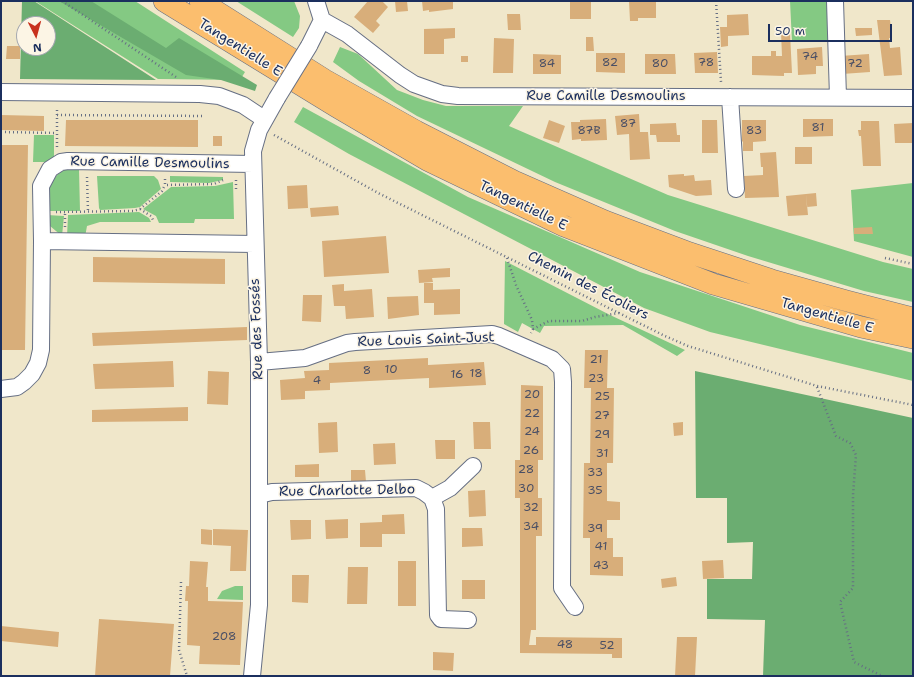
<!DOCTYPE html>
<meta charset="utf-8">
<style>
body{margin:0}
#map{position:relative;width:914px;height:677px;overflow:hidden;background:#f0e7ca;font-family:"Shantell Sans",sans-serif}
canvas{display:block}
.frame{position:absolute;inset:0;border:2px solid #1b2f5e;pointer-events:none}
.north{position:absolute;left:16px;top:16px;width:40px;height:40px;box-sizing:border-box;background:#fcf5e5;border:1px solid #a2a6af;border-radius:50%;rotate:174deg;font-size:11px;font-weight:700;line-height:16px;text-align:center;color:#1b2f5e}
.north::after{content:'';display:block;margin:auto;width:14px;height:18px;background:#c8321e;clip-path:polygon(50% 0,100% 100%,50% 72%,0 100%)}
.scale{position:absolute;left:768px;top:24px;width:124px;height:18px;box-sizing:border-box;border:2px solid #1b2f5e;border-top:0;padding-left:5px;font-size:12px;line-height:14px;white-space:nowrap;color:#1b2f5e;-webkit-text-stroke:3px #fcf5e5;paint-order:stroke}
</style>
<div id="map">
<canvas width="914" height="677"></canvas>
<div class="frame"></div>
<div class="north">N</div>
<div class="scale">50 m</div>
</div>
<script>
const g = document.querySelector('canvas').getContext('2d');
g.lineJoin = 'round';
function fillPath(path, color) {
  g.fillStyle = color;
  g.fill(path, 'evenodd');
}
function shape(rows) {
  const path = new Path2D();
  for (const r of rows) {
    path.moveTo(r[0], r[1]);
    for (let i = 2; i < r.length; i += 2) path.lineTo(r[i], r[i + 1]);
  }
  return path;
}
function stroke(path, color, width, dash) {
  g.strokeStyle = color;
  g.lineWidth = width;
  g.lineCap = dash ? 'butt' : 'round';
  g.setLineDash(dash || []);
  g.stroke(path);
}
function write(font, color, halo, rows, align = 'center') {
  g.font = font + ' "Shantell Sans",sans-serif';
  g.lineWidth = 3;
  g.setLineDash([]);
  g.textBaseline = 'middle';
  g.strokeStyle = halo;
  g.fillStyle = color;
  for (const [text, x, y, turn = 0] of rows) {
    g.save();
    g.translate(x, y);
    g.rotate((+turn || 0) * Math.PI / 180);
    g.textAlign = isNaN(turn) ? turn : align;
    if (halo) g.strokeText(text, 0, 0);
    g.fillText(text, 0, 0);
    g.restore();
  }
}
fillPath(shape([
 [35,1,135,1,245,72,240,80,158,79],
 [236,1,294,1,300,16,299,28,293,37],
 [790,1,829,1,831,41,792,42],
 [340,47,358,54,397,90,423,100,446,106,523,106,509,126,668,195,883,262,913,269,913,302,864,291,748,256,675,231,555,182,417,116,359,81,333,62],
 [303,107,468,197,640,272,800,325,913,353,913,381,710,332,644,308,349,154,294,122],
 [34,135,54,135,54,161,50,162,33,162],
 [71,169,79,169,80,211,47,211,49,190,52,181,58,174,64,170],
 [97,176,154,176,158,180,161,189,140,207,135,208,100,210,99,208],
 [170,176,223,177,223,180,209,183,170,182],
 [233,182,234,219,195,219,194,223,159,223,156,216,143,209,171,187,215,186],
 [913,183,913,257,854,241,851,190],
 [139,212,149,218,151,222,100,222,87,226,85,237,67,237,68,215],
 [47,215,64,216,62,236,50,226],
 [505,261,610,315,685,350,677,356,623,325,544,326,540,333,522,323,518,332,504,324],
 [235,586,243,586,243,600,217,599,222,591]
]), '#84c983');
fillPath(shape([
 [22,1,34,1,156,80,20,79],
 [24,24,48,24,48,48,24,48],
 [59,1,91,1,166,48,179,38,257,85,255,91,221,80,186,75],
 [695,371,913,418,913,676,763,676,765,620,707,619,707,579,752,579,753,542,727,543,727,498,696,498]
]), '#6bad71');
fillPath(shape([
 [368,1,382,1,388,7,376,21,380,25,373,33,354,17],
 [395,1,407,1,408,11,396,12],
 [422,1,453,1,453,9,429,12,429,10,423,11],
 [570,1,591,1,591,19,570,19],
 [629,1,656,1,656,18,638,18,638,21,630,21],
 [507,14,520,14,521,30,508,30],
 [748,14,749,35,728,36,728,46,721,47,720,27,727,27,727,15],
 [877,20,890,20,892,38,889,38,890,48,900,47,902,75,884,76],
 [455,28,455,38,444,39,444,54,424,54,424,29],
 [855,28,872,28,872,35,856,36],
 [781,32,790,33,792,73,784,73,784,76,752,75,752,56,771,56,771,51,776,51,776,56,782,56],
 [586,37,593,37,594,51,586,51],
 [494,38,514,39,513,73,493,73],
 [7,46,20,46,20,59,6,59],
 [822,47,823,66,816,66,816,74,798,75,797,49],
 [717,52,718,73,695,73,694,53],
 [596,53,625,53,625,73,596,72],
 [533,54,561,55,561,74,533,74],
 [645,54,675,54,676,74,645,74],
 [869,54,870,72,842,74,840,56],
 [461,56,468,56,468,62,461,62],
 [639,114,640,132,648,132,650,159,630,160,629,134,617,135,615,116],
 [1,115,44,116,44,131,1,130],
 [606,119,607,140,581,141,581,139,572,140,571,122,580,122,580,120],
 [803,119,833,119,833,136,803,137],
 [66,120,198,120,198,147,65,146],
 [549,120,565,126,559,143,543,138],
 [702,120,717,120,718,153,702,153],
 [742,120,766,120,766,141,753,142,753,151,743,151,743,142,742,141],
 [861,121,879,121,881,166,863,166,861,136,859,136,858,130,861,130],
 [676,123,677,135,680,135,680,142,657,142,656,135,650,135,650,124],
 [913,123,913,143,895,143,894,124],
 [213,136,222,136,222,146,213,146],
 [2,145,28,145,25,350,1,350],
 [795,147,812,147,812,164,795,164],
 [776,152,779,197,745,198,744,176,763,175,763,167,761,167,760,153],
 [684,174,684,176,694,175,695,181,711,180,712,195,696,196,669,187,668,175],
 [307,185,308,208,288,209,287,186],
 [816,193,817,206,807,207,806,194],
 [806,194,808,215,788,216,786,196],
 [338,206,339,215,311,217,310,208],
 [872,227,873,234,854,234,854,228],
 [386,236,389,273,324,277,322,241],
 [93,257,225,259,225,284,93,282],
 [450,268,450,277,432,278,433,282,419,283,418,270],
 [424,283,433,283,433,290,460,289,460,314,434,315,434,303,424,303],
 [344,284,344,291,372,289,374,317,346,319,345,306,334,306,332,285],
 [303,295,322,295,321,322,302,321],
 [418,296,419,315,388,319,387,297],
 [247,327,247,340,93,346,92,333],
 [585,350,608,350,607,388,614,388,613,463,607,463,607,501,620,502,620,520,607,520,607,538,613,538,613,557,623,557,623,576,590,575,590,538,583,538,584,463,590,463,591,388,584,388],
 [428,358,428,365,484,362,486,385,429,388,429,378,330,383,330,390,305,391,305,399,281,400,280,380,305,378,304,371,329,370,329,363],
 [173,361,174,387,95,389,93,364],
 [208,371,229,372,228,405,207,404],
 [521,385,543,386,543,460,538,460,538,498,542,498,542,536,536,536,536,630,531,630,529,645,536,645,536,637,622,638,622,658,612,658,612,654,520,653,520,498,515,498,515,460,520,460],
 [188,407,188,421,92,422,92,410],
 [337,422,338,452,319,453,318,423],
 [473,422,490,422,491,449,474,449],
 [683,422,683,435,674,436,673,423],
 [435,440,455,440,455,459,436,459],
 [395,443,396,464,374,465,373,444],
 [319,464,319,477,295,477,295,465],
 [351,470,365,470,366,482,351,483],
 [485,490,486,516,469,517,468,491],
 [404,514,405,534,382,534,382,547,360,547,360,523,382,522,382,515],
 [348,519,348,538,326,539,325,520],
 [290,520,311,520,311,539,291,540],
 [462,528,482,528,483,546,462,547],
 [201,529,212,530,212,545,201,544],
 [213,529,248,530,246,571,230,571,231,546,213,545],
 [723,560,724,578,703,579,702,561],
 [190,561,208,562,206,587,208,587,208,601,243,602,240,665,199,664,200,646,187,645,188,601,185,601,186,586,189,586],
 [398,561,416,561,416,606,398,606],
 [348,567,368,567,367,604,347,604],
 [292,575,309,575,308,603,292,602],
 [676,577,677,586,662,588,661,579],
 [462,580,485,580,485,599,462,599],
 [99,619,174,624,170,676,95,676],
 [1,626,59,632,58,647,1,641],
 [677,637,697,637,695,676,675,676],
 [433,652,454,653,453,671,433,670]
]), '#d8ae7a');
const minor = shape([
 [835,1,838,97],
 [322,20,347,34,400,75,414,84,442,94,458,96,913,98],
 [309,46,322,20,316,1],
 [1,92,200,94,219,96,243,105,264,119],
 [730,97,736,189],
 [42,241,41,186,50,169,61,162,68,161,253,164],
 [259,362,305,358,347,343,355,342,492,334,499,336,552,359,562,369,563,382,562,588,575,607],
 [1,389,17,387,24,382,32,374,38,363,41,350,42,241,255,244],
 [259,495,272,492,416,488,424,492,432,498,436,509,438,615,441,619,468,620],
 [432,498,450,488,473,466],
 [252,676,259,605,259,362,253,151,259,130,277,98]
]);
const major = shape([
 [164,1,337,107,427,160,564,226,713,284,861,327,913,338],
 [200,1,325,80,416,131,514,181,605,221,690,253,772,280,847,301,913,318]
]);
stroke(minor, '#666f84', 18);
stroke(major, '#666f84', 22);
stroke(shape([
 [62,1,176,77],
 [716,1,721,82],
 [57,115,205,116],
 [1,132,57,133],
 [274,135,380,194,665,336,688,346,817,386,913,405],
 [57,147,57,108],
 [87,177,88,212],
 [165,179,165,185,214,184,223,180],
 [236,180,236,191],
 [140,209,151,216,154,222],
 [56,212,133,211,140,209,162,191,165,185],
 [65,227,65,212],
 [1,240,2,240],
 [507,258,516,285,532,320,533,329,531,333],
 [885,258,913,264],
 [533,329,549,321,582,321,595,317,619,313],
 [817,387,836,436,850,443,856,455,853,495,853,588,840,602,854,662,882,676],
 [181,582,179,650,187,676]
]), '#666f84', 2.5, [1, 3]);
stroke(minor, '#fff', 16);
stroke(major, '#fbbe6e', 21);
const minorBridge = shape([
 [277,98,309,46]
]);
stroke(minorBridge, '#666f84', 18, []);
stroke(minorBridge, '#fff', 16);
write('12px', '#4a4f65', null, [
 ["74",810,57],
 ["82",610,63],
 ["78",706,63],
 ["84",547,64],
 ["80",660,64],
 ["72",855,64],
 ["87",628,124],
 ["81",818,128],
 ["87B",589,131],
 ["83",754,131],
 ["21",596,360],
 ["10",391,370],
 ["8",367,371],
 ["18",476,374],
 ["16",457,375],
 ["23",596,379],
 ["4",317,381],
 ["20",532,395],
 ["25",602,397],
 ["22",532,414],
 ["27",602,416],
 ["24",532,432],
 ["29",602,435],
 ["26",531,451],
 ["31",602,454],
 ["28",526,470],
 ["33",595,473],
 ["30",526,489],
 ["35",595,491],
 ["32",531,508],
 ["34",531,527],
 ["39",595,529],
 ["41",601,547],
 ["43",601,566],
 ["208",224,637],
 ["48",565,645],
 ["52",607,646]
]);
write('14px', '#1b2f5e', '#fcf5e5', [
 ["Tangentielle E",240,48,32],
 ["Rue Camille Desmoulins",606,96],
 ["Rue Camille Desmoulins",150,163,1],
 ["Tangentielle E",523,206,26],
 ["Chemin des Écoliers",588,286,27],
 ["Tangentielle E",827,316,16],
 ["Rue des Fossés",257,329,-92],
 ["Rue Louis Saint-Just",426,340,-2],
 ["Rue Charlotte Delbo",347,491,-1]
]);
</script>
